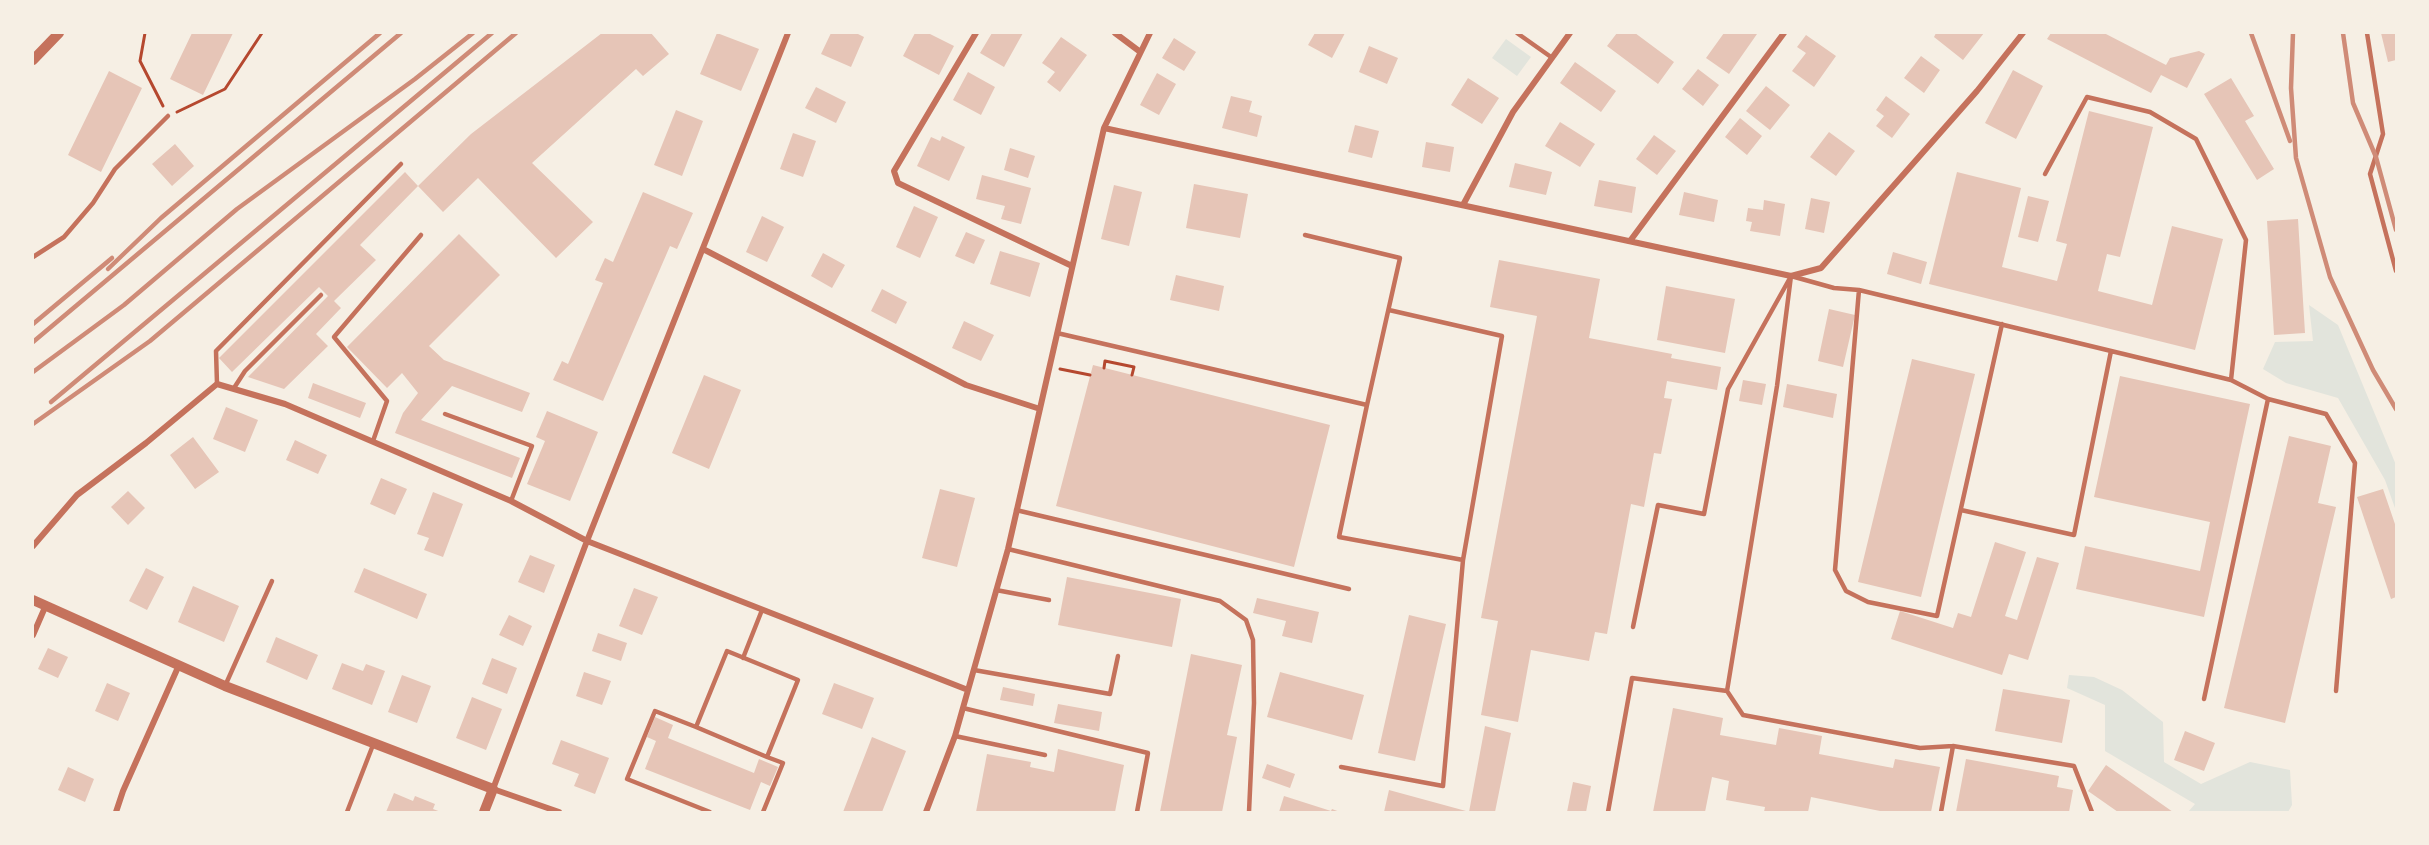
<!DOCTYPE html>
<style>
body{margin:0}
#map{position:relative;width:2429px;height:845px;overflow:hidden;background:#f6efe4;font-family:Commissioner,sans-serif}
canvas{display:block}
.frame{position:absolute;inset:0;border:34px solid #f6efe4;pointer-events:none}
</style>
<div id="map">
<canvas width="2429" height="845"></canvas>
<div class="frame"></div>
</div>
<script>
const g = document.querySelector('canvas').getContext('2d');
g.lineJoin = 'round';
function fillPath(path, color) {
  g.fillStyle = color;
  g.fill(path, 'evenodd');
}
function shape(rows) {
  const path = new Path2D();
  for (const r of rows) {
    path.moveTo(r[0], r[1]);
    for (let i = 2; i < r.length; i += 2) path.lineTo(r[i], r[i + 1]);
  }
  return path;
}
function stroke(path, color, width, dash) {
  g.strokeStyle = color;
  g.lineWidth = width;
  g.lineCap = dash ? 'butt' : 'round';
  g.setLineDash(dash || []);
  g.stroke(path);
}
fillPath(shape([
 [1506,39,1531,57,1517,76,1492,58],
 [2309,305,2338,325,2396,465,2396,511,2385,480,2338,398,2286,383,2263,369,2275,342,2313,341],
 [2069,675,2094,677,2122,690,2163,722,2164,762,2201,784,2250,762,2290,770,2292,805,2288,812,2188,812,2195,804,2105,751,2105,705,2067,688]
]), '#e2e4dc');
fillPath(shape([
 [192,33,233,33,203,95,170,79],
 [602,33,651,33,669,54,643,76,636,69,532,163,593,222,556,258,478,178,443,212,418,186,471,134],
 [717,33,759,49,741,91,700,74],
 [831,33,856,33,864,37,851,67,821,54],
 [915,33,928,33,954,46,939,75,903,56],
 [992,33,1023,33,1004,67,980,53],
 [1315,33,1345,33,1332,58,1308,45],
 [1617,33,1635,33,1674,62,1658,84,1607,46],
 [1724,33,1757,34,1729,74,1706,58],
 [1936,33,1984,33,1963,60,1934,37],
 [2051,33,2104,33,2166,65,2170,58,2199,51,2205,54,2187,88,2161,75,2151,93,2047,39],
 [2381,33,2396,33,2396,60,2388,62],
 [1806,35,1836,56,1814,87,1792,71,1806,53,1797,47],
 [1061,37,1087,55,1060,92,1047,82,1055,72,1042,63],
 [1174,38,1196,52,1184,71,1162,58],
 [1369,46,1398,58,1387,84,1359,72],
 [1921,56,1940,70,1924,93,1904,78],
 [1575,62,1616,91,1601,112,1560,83],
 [1698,69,1719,85,1703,106,1682,89],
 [2013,70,2043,86,2016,139,1985,123],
 [109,71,142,88,101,172,68,155],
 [968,72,995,87,981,115,953,100],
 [1157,73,1176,84,1159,115,1140,105],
 [1468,78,1499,98,1482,124,1451,105],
 [2231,78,2254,116,2245,121,2274,169,2257,180,2204,94],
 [1766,86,1790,105,1770,130,1746,111],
 [816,87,846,102,836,123,805,108],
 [1231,96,1252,101,1249,112,1262,116,1257,137,1222,128],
 [1886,96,1910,114,1892,138,1876,126,1884,116,1876,110],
 [676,110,703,121,682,176,654,165],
 [2089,111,2153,127,2120,257,2107,254,2098,291,2152,305,2172,226,2223,239,2195,350,1929,284,1957,172,2021,188,2002,267,2057,281,2067,244,2056,241],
 [1740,118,1762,136,1747,155,1725,137],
 [1560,122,1595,144,1580,167,1545,146],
 [1355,125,1379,131,1372,158,1348,152],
 [1829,132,1855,151,1836,176,1810,157],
 [793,133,816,141,803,177,780,169],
 [1654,135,1676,151,1657,175,1636,159],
 [942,136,965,147,949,181,917,166,931,137,940,141],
 [1426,142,1454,147,1450,172,1422,167],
 [175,144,194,166,172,186,152,164],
 [1010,148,1035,156,1028,178,1004,170],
 [1515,163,1552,172,1546,195,1509,187],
 [405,172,418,186,360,245,376,260,334,301,341,308,316,334,328,346,284,389,248,377,328,296,319,287,232,372,219,358],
 [982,175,1031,188,1021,224,1001,219,1005,206,976,199],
 [1599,180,1636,187,1632,213,1594,206],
 [1194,184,1248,194,1240,238,1186,228],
 [1114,185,1142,192,1129,246,1101,239],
 [643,192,693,213,677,249,670,246,603,401,553,380,562,361,568,364,603,283,595,280,605,258,613,262],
 [1684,192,1718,200,1714,222,1679,215],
 [2028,196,2049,201,2038,242,2018,237],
 [1811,198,1830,202,1824,233,1805,229],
 [1764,200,1785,204,1780,236,1750,231,1752,222,1746,221,1748,208,1763,210],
 [914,206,938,217,920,258,896,247],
 [762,216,784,227,767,262,746,252],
 [2298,219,2305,333,2274,335,2267,221],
 [966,232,985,240,974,264,955,256],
 [459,234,500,275,429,346,444,360,530,393,522,412,452,386,421,420,520,458,512,478,395,433,403,413,418,393,402,373,387,388,347,347],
 [1000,251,1040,263,1030,297,990,284],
 [1893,252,1927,262,1921,284,1887,274],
 [823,253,845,265,832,288,811,276],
 [1499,260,1600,279,1589,338,1672,354,1671,358,1721,367,1717,390,1667,381,1664,398,1672,399,1661,454,1654,453,1644,507,1631,504,1607,634,1595,632,1589,661,1531,650,1518,722,1481,715,1498,621,1481,618,1537,316,1490,307],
 [1176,275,1224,286,1219,311,1170,300],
 [1666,286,1735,299,1725,353,1657,340],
 [882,289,907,302,896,324,871,311],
 [1829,309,1855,315,1843,367,1818,361],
 [964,321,994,335,981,361,952,348],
 [1912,359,1975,374,1921,597,1858,582],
 [1093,365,1330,425,1294,567,1056,506],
 [704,375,741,390,709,469,672,453],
 [2120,376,2250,404,2204,617,2076,589,2085,546,2200,571,2210,522,2094,497],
 [1743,380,1766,384,1762,405,1739,401],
 [313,383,366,403,360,418,308,398],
 [1787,384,1837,394,1833,418,1783,407],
 [226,407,258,420,245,452,213,439],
 [547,411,598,432,570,501,527,484,545,441,536,437],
 [2289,436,2331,446,2318,503,2336,507,2285,723,2224,708],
 [193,437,219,472,195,489,170,455],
 [295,440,327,455,318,474,286,460],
 [381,478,407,489,395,515,370,504],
 [940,489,975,498,957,567,922,558],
 [2383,489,2396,527,2396,597,2391,599,2357,497],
 [128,491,145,508,128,525,111,507],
 [433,492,463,504,443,557,424,550,429,538,417,534],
 [1995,542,2026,552,2005,616,2017,620,2037,557,2059,563,2028,660,2009,654,2002,675,1891,639,1900,611,1953,628,1958,613,1971,617],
 [530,555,555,565,544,593,518,582],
 [146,568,164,577,147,610,129,601],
 [364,568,427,594,417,619,354,592],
 [1067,577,1181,599,1172,647,1058,625],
 [193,586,239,606,224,642,178,622],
 [634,588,658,597,642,635,619,626],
 [1257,598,1319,612,1312,643,1282,636,1286,621,1253,613],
 [509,615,532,626,523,646,499,635],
 [1409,615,1446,624,1415,761,1378,753],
 [598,633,627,643,621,661,592,651],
 [276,637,318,655,307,680,266,662],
 [48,648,68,657,58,678,38,669],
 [1191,654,1242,665,1227,735,1237,737,1222,812,1160,812],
 [492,658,517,668,507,694,482,684],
 [342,663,363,671,366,664,385,671,372,705,332,689],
 [584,672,611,681,602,705,576,696],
 [1280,672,1364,695,1352,740,1267,717],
 [402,675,431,686,417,723,388,712],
 [107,683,130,693,118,721,95,711],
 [834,683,874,698,862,729,822,714],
 [1003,687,1035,694,1033,706,1000,700],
 [2003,689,2070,700,2062,743,1995,731],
 [472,697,502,709,486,750,456,738],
 [1058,704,1102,712,1099,731,1054,723],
 [1673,708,1723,718,1720,735,1776,745,1779,728,1822,736,1819,754,1893,768,1895,759,1940,767,1931,812,1885,812,1811,797,1808,812,1764,812,1765,807,1726,800,1729,781,1712,777,1705,812,1653,812],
 [655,717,673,725,668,738,754,773,759,759,778,767,770,786,761,782,750,810,645,769,656,741,647,737],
 [1485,726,1511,733,1495,812,1469,812],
 [2185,731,2215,743,2204,771,2174,760],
 [872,737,906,751,882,812,843,812],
 [561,740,609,758,595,794,574,786,579,774,552,764],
 [1058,749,1124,765,1115,812,976,812,987,754,1031,762,1030,767,1054,772],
 [1966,759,2059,776,2057,787,2073,790,2069,812,1956,812],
 [1267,764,1295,774,1290,788,1262,778],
 [2106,765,2173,812,2118,812,2088,791],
 [68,767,94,779,85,802,58,790],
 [1573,782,1591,786,1586,812,1567,812],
 [1389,790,1466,811,1465,812,1384,812],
 [394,793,413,801,415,796,435,804,433,809,441,812,386,812],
 [1284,796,1331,811,1332,809,1340,812,1279,812]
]), '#e6c5b7');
stroke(shape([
 [145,33,140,61,163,106],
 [177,112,225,89,262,33],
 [1104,368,1105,361,1134,367,1132,375],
 [1060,369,1090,375]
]), '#b5482f', 3);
stroke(shape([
 [1517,33,1551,57],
 [2367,33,2383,134,2370,174,2396,271],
 [2045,174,2087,97,2150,112,2196,139,2246,240,2231,380],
 [33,257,64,237,93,203,115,169,168,116],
 [1791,276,1834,288,1859,290,2231,380,2268,399,2326,414,2355,463,2336,691],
 [1791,276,1777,386,1727,691,1743,715,1920,748,1953,746,1941,812],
 [1859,290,1835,570,1846,591,1868,602,1937,616,2002,324],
 [1057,333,1367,405,1400,258,1305,235],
 [217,384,216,351,401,164],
 [234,388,245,371,321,295],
 [1367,405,1339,537,1463,560,1502,336,1389,310],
 [445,414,532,446,511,501],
 [373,441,387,401,334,337,421,235],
 [1016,510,1349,589],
 [1961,510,2074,535,2111,351],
 [1008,549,1220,601,1246,620,1253,640,1254,703,1249,812],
 [996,590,1049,600],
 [1633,627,1658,505,1704,514,1728,389,1790,278],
 [743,658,762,610],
 [974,670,1110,694,1118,656],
 [225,686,272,581],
 [2204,699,2268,399],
 [963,708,1148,753,1137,812],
 [696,727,767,757],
 [955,736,1045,755],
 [1953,746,2074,766,2092,812],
 [1341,767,1443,786,1463,560],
 [347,812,373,745],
 [710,812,627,779,655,711,696,727,727,651,798,680,767,757,783,763,763,812],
 [1608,812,1632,678,1727,691]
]), '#c5725c', 4.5);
stroke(shape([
 [976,33,894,171,898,183,1072,266],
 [1115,33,1139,51],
 [1104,128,1791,276,1821,268,1977,91,2023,33],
 [1463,205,1513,112,1570,33],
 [1630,241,1784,33],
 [703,249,966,385,1040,409],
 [33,546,77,495,146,443,217,384,285,404,511,501,587,541,968,690],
 [33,635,46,605],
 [116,812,123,791,179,665],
 [559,812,493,789,587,541,788,33],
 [926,812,955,736,1008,549,1104,128,1150,33]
]), '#c5725c', 6);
stroke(shape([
 [33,60,59,33],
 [33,600,225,686,493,789,484,812]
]), '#c5725c', 10);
stroke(shape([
 [2251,33,2290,141],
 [2293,33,2291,88,2296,158,2330,277,2373,370,2396,409],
 [2343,33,2353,103,2376,157,2396,230],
 [108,269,161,218,380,33],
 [33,324,112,258],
 [33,342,401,33],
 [33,372,124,305,237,209,415,79,473,33],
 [51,402,492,33],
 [33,424,150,341,516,33]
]), '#cf8b77', 4.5);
</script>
